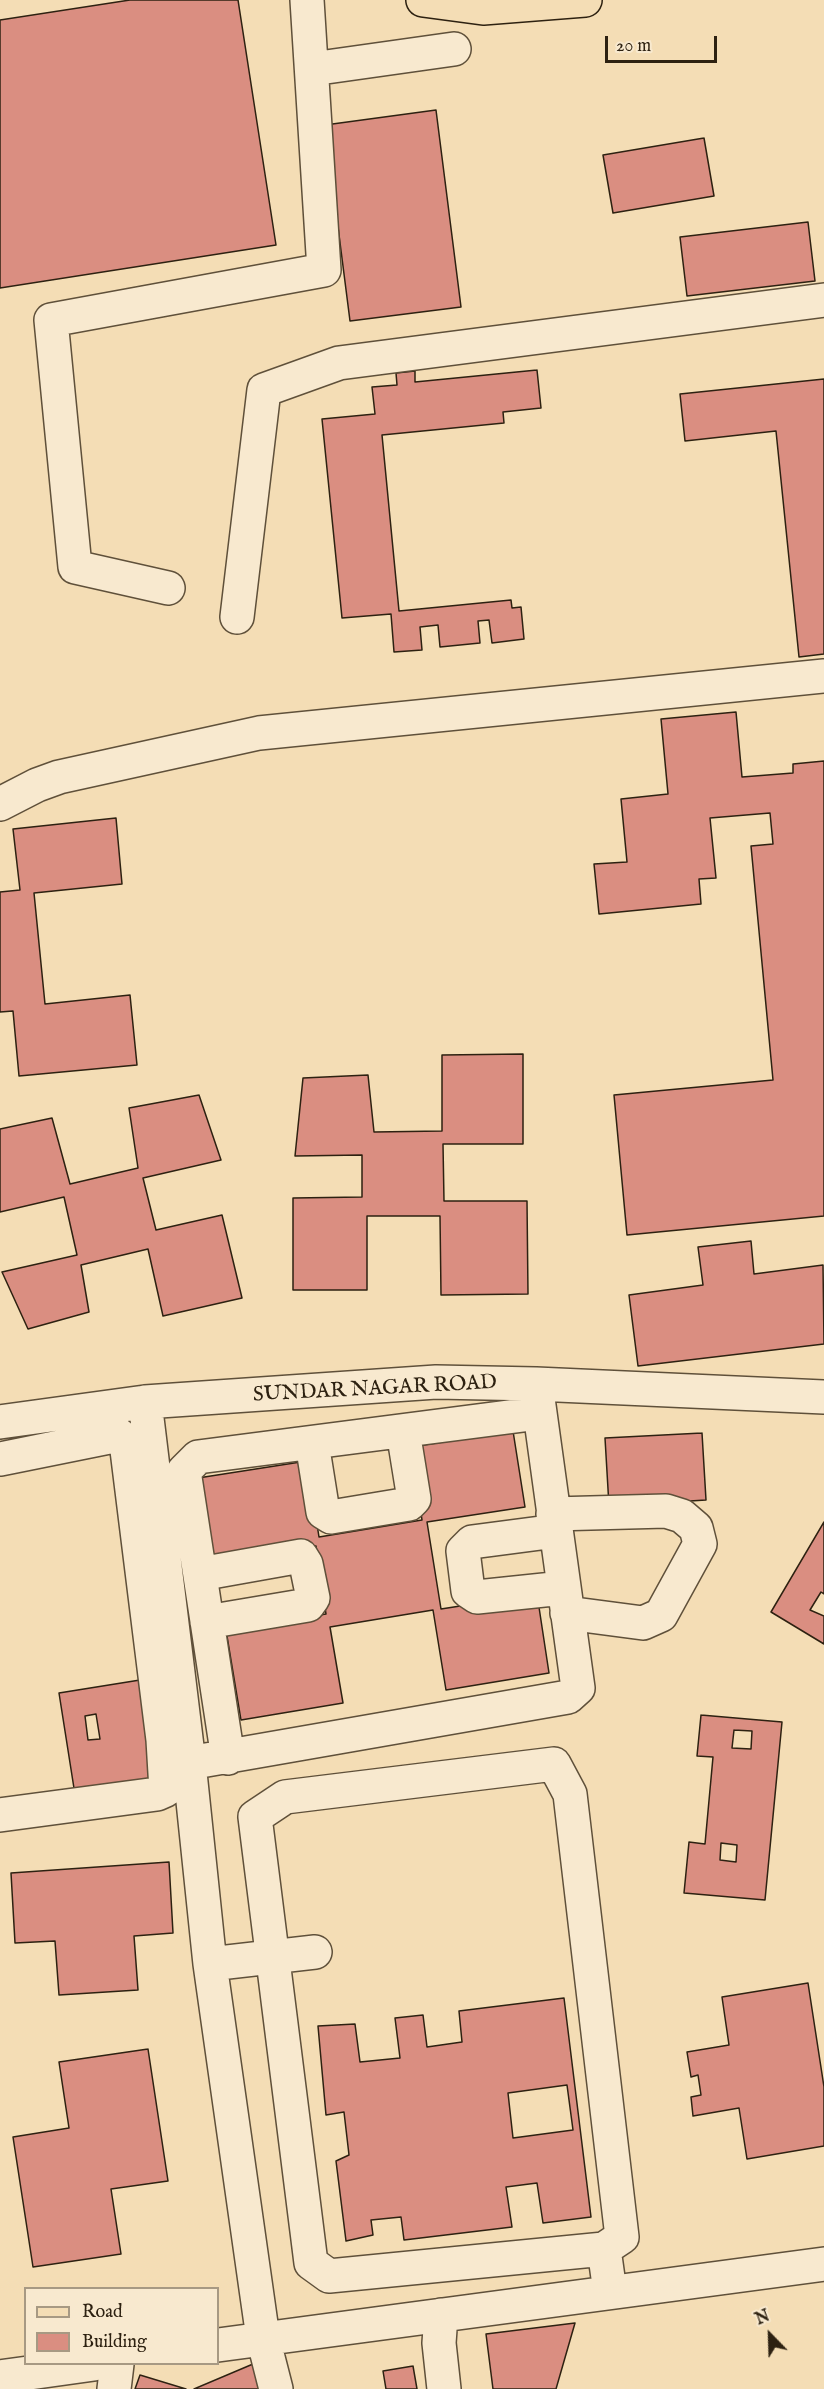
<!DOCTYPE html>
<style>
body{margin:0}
#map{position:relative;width:824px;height:2389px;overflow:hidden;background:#f4ddb5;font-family:"IM FELL English",serif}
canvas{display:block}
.legend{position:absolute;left:24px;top:2287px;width:195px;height:78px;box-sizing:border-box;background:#f8e9cf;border:2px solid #a79983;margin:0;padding:8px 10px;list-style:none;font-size:18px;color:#2d2111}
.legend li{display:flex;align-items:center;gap:12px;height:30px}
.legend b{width:30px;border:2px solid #a79983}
.north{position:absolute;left:740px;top:2305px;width:60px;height:60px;-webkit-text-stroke:4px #f8e9cf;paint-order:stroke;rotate:337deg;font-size:16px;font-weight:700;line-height:24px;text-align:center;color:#2d2111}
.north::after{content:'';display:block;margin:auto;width:21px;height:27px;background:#2d2111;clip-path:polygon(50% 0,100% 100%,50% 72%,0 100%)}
.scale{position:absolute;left:605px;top:36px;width:112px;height:27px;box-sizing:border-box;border:3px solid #2d2111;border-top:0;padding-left:8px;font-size:18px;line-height:21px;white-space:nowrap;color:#2d2111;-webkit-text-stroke:4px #f8e9cf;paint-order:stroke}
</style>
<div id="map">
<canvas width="824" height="2389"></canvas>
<ul class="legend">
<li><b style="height:8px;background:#f4ddb5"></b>Road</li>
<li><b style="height:16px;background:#da8e81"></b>Building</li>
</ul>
<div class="north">N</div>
<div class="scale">20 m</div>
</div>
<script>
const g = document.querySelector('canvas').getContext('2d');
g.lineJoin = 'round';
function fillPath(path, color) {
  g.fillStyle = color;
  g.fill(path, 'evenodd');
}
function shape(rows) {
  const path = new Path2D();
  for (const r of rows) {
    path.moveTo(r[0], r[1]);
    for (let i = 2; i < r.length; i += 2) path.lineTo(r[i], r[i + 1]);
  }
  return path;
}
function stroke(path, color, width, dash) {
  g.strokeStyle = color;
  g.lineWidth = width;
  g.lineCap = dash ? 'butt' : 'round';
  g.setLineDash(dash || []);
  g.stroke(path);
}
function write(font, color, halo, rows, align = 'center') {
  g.font = font + ' "IM FELL English",serif';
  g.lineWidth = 5;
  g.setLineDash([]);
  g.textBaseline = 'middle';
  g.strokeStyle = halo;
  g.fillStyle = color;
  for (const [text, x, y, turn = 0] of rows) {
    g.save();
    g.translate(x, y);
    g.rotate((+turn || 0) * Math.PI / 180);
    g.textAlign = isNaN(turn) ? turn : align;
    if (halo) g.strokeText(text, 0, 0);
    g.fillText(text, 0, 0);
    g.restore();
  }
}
const building = shape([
 [130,0,238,0,276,245,0,288,0,20,130,0],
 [436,110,461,307,350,321,325,125,436,110],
 [704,138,714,196,613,213,603,155,704,138],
 [808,222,815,281,687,296,680,237,808,222],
 [537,370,541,408,503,412,504,423,382,435,399,611,511,600,512,608,521,607,524,639,492,643,489,620,478,621,480,643,440,647,438,625,420,627,422,650,394,652,391,614,342,618,322,419,375,414,372,387,397,385,396,373,415,371,415,382,537,370],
 [824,379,824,654,799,657,776,431,685,441,680,394,824,379],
 [736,712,742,777,793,773,793,764,824,761,824,1216,627,1235,614,1095,773,1080,751,846,773,844,770,813,710,818,716,878,699,879,701,904,599,914,594,864,627,862,621,799,668,794,661,719,736,712],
 [116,818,122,884,34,893,45,1004,130,995,137,1065,19,1076,13,1011,0,1012,0,892,20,890,13,829,116,818],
 [523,1054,523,1144,443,1144,444,1201,527,1201,528,1294,441,1295,440,1216,367,1216,367,1290,293,1290,293,1198,362,1197,362,1155,295,1156,303,1078,368,1075,374,1132,442,1131,442,1055,523,1054],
 [199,1095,221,1160,143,1178,156,1230,222,1215,242,1298,163,1316,148,1249,81,1265,89,1312,28,1329,2,1272,77,1255,64,1197,0,1212,0,1129,52,1118,70,1184,138,1168,129,1108,199,1095],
 [751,1241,754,1274,823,1265,824,1344,638,1366,629,1295,703,1285,698,1247,751,1241],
 [513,1431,525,1507,427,1522,441,1609,537,1594,549,1673,446,1690,433,1610,330,1627,343,1703,241,1720,226,1630,326,1614,316,1546,212,1563,198,1478,307,1461,319,1537,422,1520,411,1447,513,1431],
 [702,1433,706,1500,609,1506,605,1438,702,1433],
 [824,1522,824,1594,821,1592,810,1610,824,1616,824,1644,771,1612,824,1522],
 [140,1680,157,1787,76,1801,59,1693,140,1680],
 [96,1714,100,1739,88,1740,85,1716,96,1714],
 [701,1715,782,1722,765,1900,684,1893,689,1842,705,1844,713,1757,697,1756,701,1715],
 [734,1730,752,1731,751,1749,732,1748,734,1730],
 [721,1843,737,1845,736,1862,720,1860,721,1843],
 [169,1862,173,1933,134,1936,138,1990,59,1995,55,1941,15,1943,11,1873,169,1862],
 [808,1983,824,2087,824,2146,747,2159,739,2108,693,2116,691,2097,701,2095,698,2075,691,2077,687,2052,729,2045,722,1997,808,1983],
 [564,1998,591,2217,543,2223,537,2183,506,2187,512,2227,404,2240,401,2217,371,2220,373,2235,346,2241,336,2161,349,2155,344,2112,326,2115,318,2026,355,2024,360,2062,400,2058,395,2018,423,2015,427,2047,462,2042,459,2011,564,1998],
 [567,2085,573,2130,513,2138,508,2093,567,2085],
 [148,2049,168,2181,111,2189,121,2254,33,2267,13,2137,69,2128,59,2062,148,2049],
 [575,2323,556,2389,493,2389,486,2334,575,2323],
 [253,2364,264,2389,194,2389,253,2364],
 [413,2366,417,2389,386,2389,383,2371,413,2366],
 [140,2375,186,2389,135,2389,140,2375]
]);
fillPath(building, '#da8e81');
stroke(building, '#2d2111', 1.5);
const minor = shape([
 [312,69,454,49],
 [168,588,75,567,51,320,324,270,307,0],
 [237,617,264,390,339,363,824,300],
 [0,804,37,785,59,777,259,733,824,676],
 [145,1402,189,1763,210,1964,263,2338,276,2389],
 [0,1422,145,1402,436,1382,536,1384,824,1397],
 [312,1443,323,1512,331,1517,409,1504,414,1499,403,1431],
 [0,1459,119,1435,126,1442,163,1740,166,1790,157,1794,0,1815],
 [553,1514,666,1511,682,1516,696,1528,700,1544,661,1615,643,1623,567,1613],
 [556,1531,472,1542,463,1551,468,1591,477,1597,563,1588],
 [200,1574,301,1556,306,1564,313,1598,308,1605,207,1622],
 [228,1758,184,1471,198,1457,539,1413],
 [189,1763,568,1697,578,1688,536,1384],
 [210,1964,315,1952],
 [604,2249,329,2276,311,2263,255,1817,285,1797,554,1764,570,1794,622,2237,604,2249,610,2292],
 [441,2315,439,2343,444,2389],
 [218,2345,824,2264],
 [0,2377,94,2364],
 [114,2389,117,2364]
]);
const major = shape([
 [423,0,483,8,585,0]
]);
stroke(minor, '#5f503a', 36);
stroke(major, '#2d2111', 36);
stroke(minor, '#f8e9cf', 33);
stroke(major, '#f4ddb5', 33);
write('21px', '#2d2111', '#f8e9cf', [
 ["SUNDAR NAGAR ROAD",375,1390,-3]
]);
</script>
